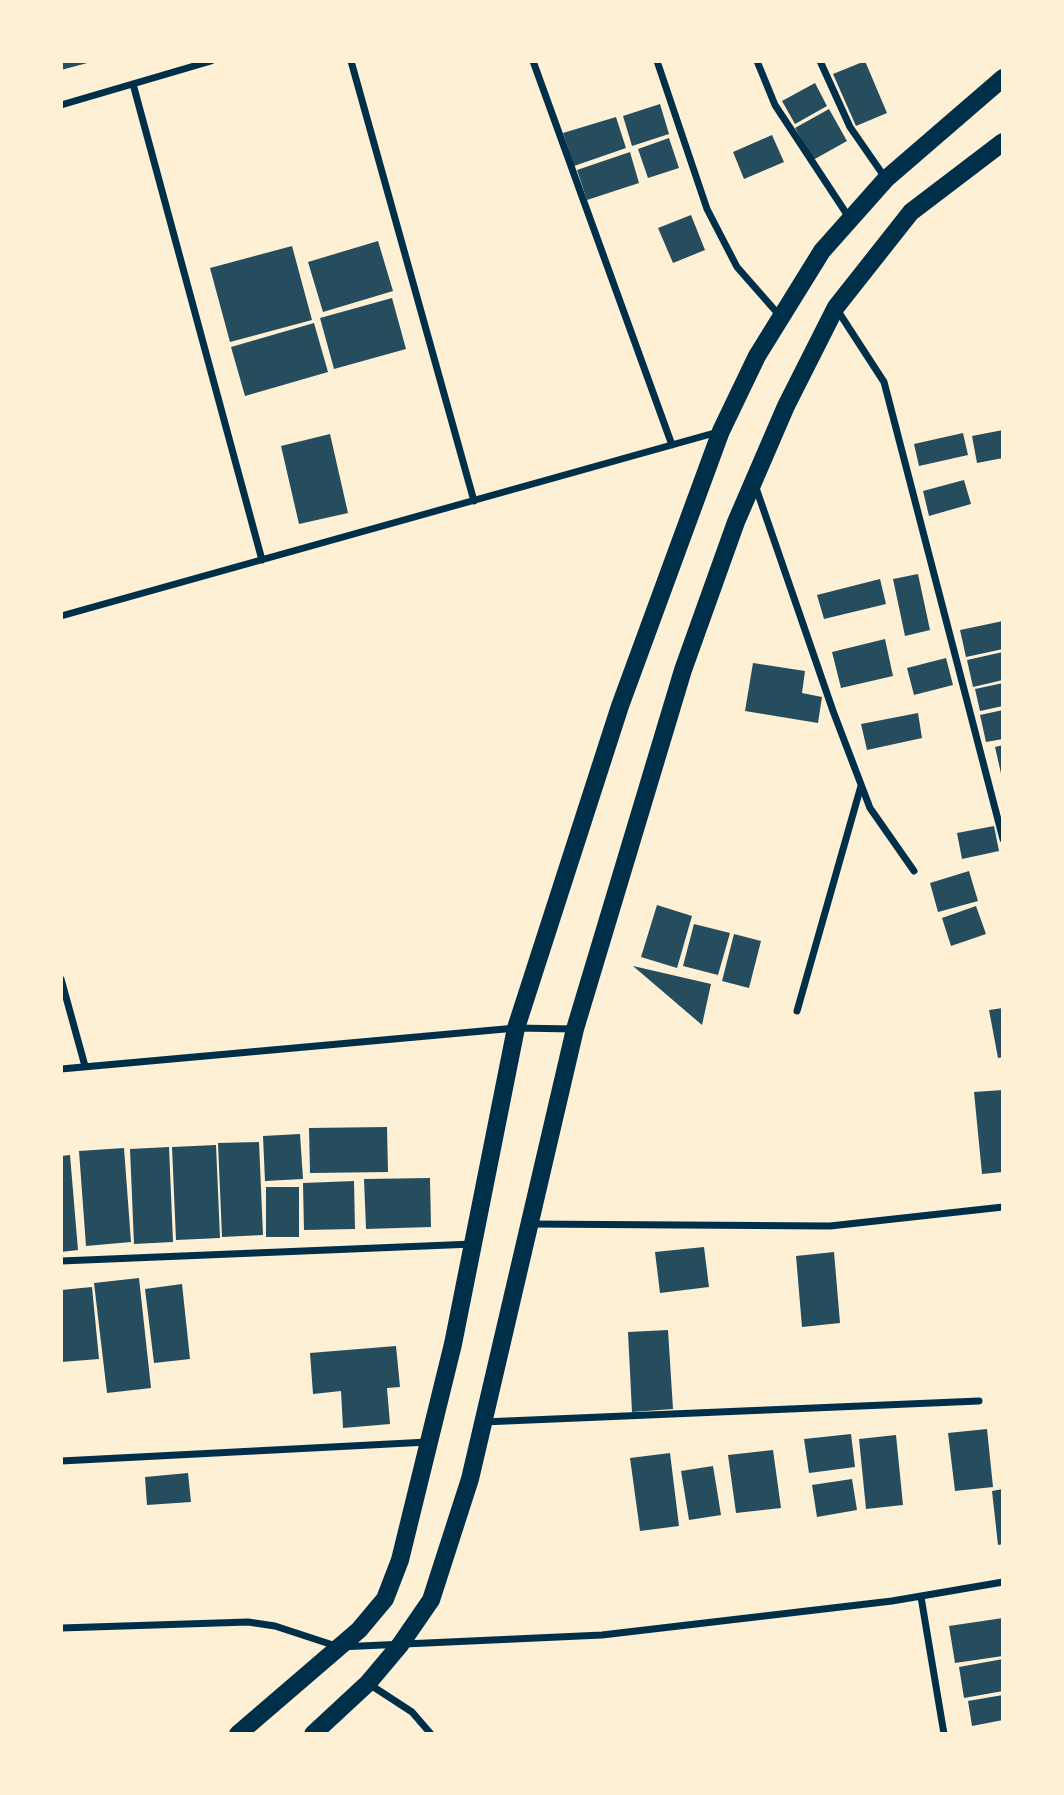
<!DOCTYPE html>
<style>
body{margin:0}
#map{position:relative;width:1064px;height:1795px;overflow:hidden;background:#fdf0d5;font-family:"DM Sans",sans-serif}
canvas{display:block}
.frame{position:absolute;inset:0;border:63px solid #fdf0d5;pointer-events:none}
</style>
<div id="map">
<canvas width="1064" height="1795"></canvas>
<div class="frame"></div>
</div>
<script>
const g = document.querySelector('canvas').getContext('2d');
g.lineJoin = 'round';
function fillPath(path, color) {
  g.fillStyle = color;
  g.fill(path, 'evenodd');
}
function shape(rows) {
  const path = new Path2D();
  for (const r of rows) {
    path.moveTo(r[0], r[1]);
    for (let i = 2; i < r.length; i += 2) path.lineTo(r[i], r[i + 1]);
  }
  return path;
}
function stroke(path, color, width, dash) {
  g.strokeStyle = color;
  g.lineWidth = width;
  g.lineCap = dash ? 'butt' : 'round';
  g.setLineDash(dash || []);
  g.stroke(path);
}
fillPath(shape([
 [61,61,91,61,91,62,61,70],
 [865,61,887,113,856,126,833,74],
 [815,83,827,106,795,124,782,101],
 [660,104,669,134,632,146,623,116],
 [829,109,847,141,813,160,795,128],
 [616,117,626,148,574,166,563,133],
 [772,135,784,162,744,179,733,152],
 [669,138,679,168,648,178,638,149],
 [630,152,639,183,587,200,577,170],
 [691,215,705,250,673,263,658,228],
 [378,241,393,291,323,312,308,262],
 [292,246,312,320,230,342,210,268],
 [392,298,406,349,334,369,320,318],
 [314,323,328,372,245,396,231,347],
 [1003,430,1003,458,977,463,972,436],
 [963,433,968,455,919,466,914,444],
 [330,434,348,513,299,524,281,446],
 [964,480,971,504,929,516,923,491],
 [918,574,930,630,905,636,893,579],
 [880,579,886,604,824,619,817,595],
 [1003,621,1003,649,966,657,960,630],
 [885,639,893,676,841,688,832,652],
 [1003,652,1003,680,973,687,967,660],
 [946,658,953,685,914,695,907,668],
 [753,663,805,671,802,693,822,697,818,723,745,711],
 [1003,683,1003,706,980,711,975,689],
 [1003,710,1003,739,986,742,980,715],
 [918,713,922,738,867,750,861,724],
 [1003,745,1003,778,1002,778,995,747],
 [994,826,999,851,962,859,957,833],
 [969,871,978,901,938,912,930,883],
 [657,905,692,916,677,968,641,957],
 [976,906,986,934,951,946,942,918],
 [694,924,730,933,718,975,683,966],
 [734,934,761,941,749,988,722,981],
 [633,966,711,984,702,1025],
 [1003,1008,1003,1057,998,1058,989,1010],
 [1003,1090,1003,1172,982,1174,974,1092],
 [387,1127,388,1172,310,1173,309,1128],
 [300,1134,303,1179,265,1181,263,1136],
 [259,1142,263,1235,222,1237,218,1143],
 [216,1145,220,1238,176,1240,172,1147],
 [169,1147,173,1242,134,1244,130,1149],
 [124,1148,131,1242,86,1246,79,1151],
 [70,1155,78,1250,61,1252,61,1156],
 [430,1178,431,1227,366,1229,364,1179],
 [354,1181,355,1229,304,1230,303,1183],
 [266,1187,299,1187,299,1237,266,1237],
 [704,1247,709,1287,660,1293,655,1252],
 [834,1252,840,1323,802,1327,796,1256],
 [139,1278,151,1388,107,1393,94,1283],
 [182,1284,190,1359,154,1363,145,1289],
 [92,1287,99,1359,61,1362,61,1290],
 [668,1330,673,1409,632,1412,628,1332],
 [396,1346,400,1387,387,1388,390,1424,343,1428,341,1391,313,1394,310,1353],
 [987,1429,993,1487,955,1491,948,1433],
 [851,1434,855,1467,809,1473,804,1439],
 [896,1435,903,1505,866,1509,859,1439],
 [773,1450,781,1508,736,1513,728,1455],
 [670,1453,679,1526,640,1531,630,1458],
 [713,1466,721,1515,689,1520,681,1471],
 [188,1473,191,1502,147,1505,145,1477],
 [852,1479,857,1510,817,1517,812,1485],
 [1003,1489,1003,1544,998,1545,992,1491],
 [1003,1618,1003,1656,955,1663,949,1626],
 [1003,1659,1003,1691,964,1698,959,1667],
 [1003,1695,1003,1720,972,1726,968,1701]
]), '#264d5e');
stroke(shape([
 [351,61,474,501],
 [533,61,672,445],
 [657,61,707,209,737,267,780,316],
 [757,61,775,105,850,219],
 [820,61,850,127,886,179],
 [133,84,262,560],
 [61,105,211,61],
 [836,308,884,382,1003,839],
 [755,485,833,711,870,808,914,871],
 [61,616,718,432],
 [61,979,85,1066],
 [797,1011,861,786],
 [61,1069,516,1028,574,1029],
 [529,1224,830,1226,1003,1207],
 [61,1261,473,1244],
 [483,1422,979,1401],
 [61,1461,428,1442],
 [921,1597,944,1734],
 [61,1628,248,1622,275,1626,339,1647,602,1635,892,1601,1003,1582],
 [369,1684,412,1712,431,1734]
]), '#003049', 7);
stroke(shape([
 [238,1734,359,1630,385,1599,400,1560,453,1344,516,1028,620,706,721,431,757,356,822,251,886,179,1003,78],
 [313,1734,368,1683,400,1645,431,1600,470,1479,575,1029,683,670,736,522,786,406,836,307,911,212,1003,142]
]), '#003049', 18);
</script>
